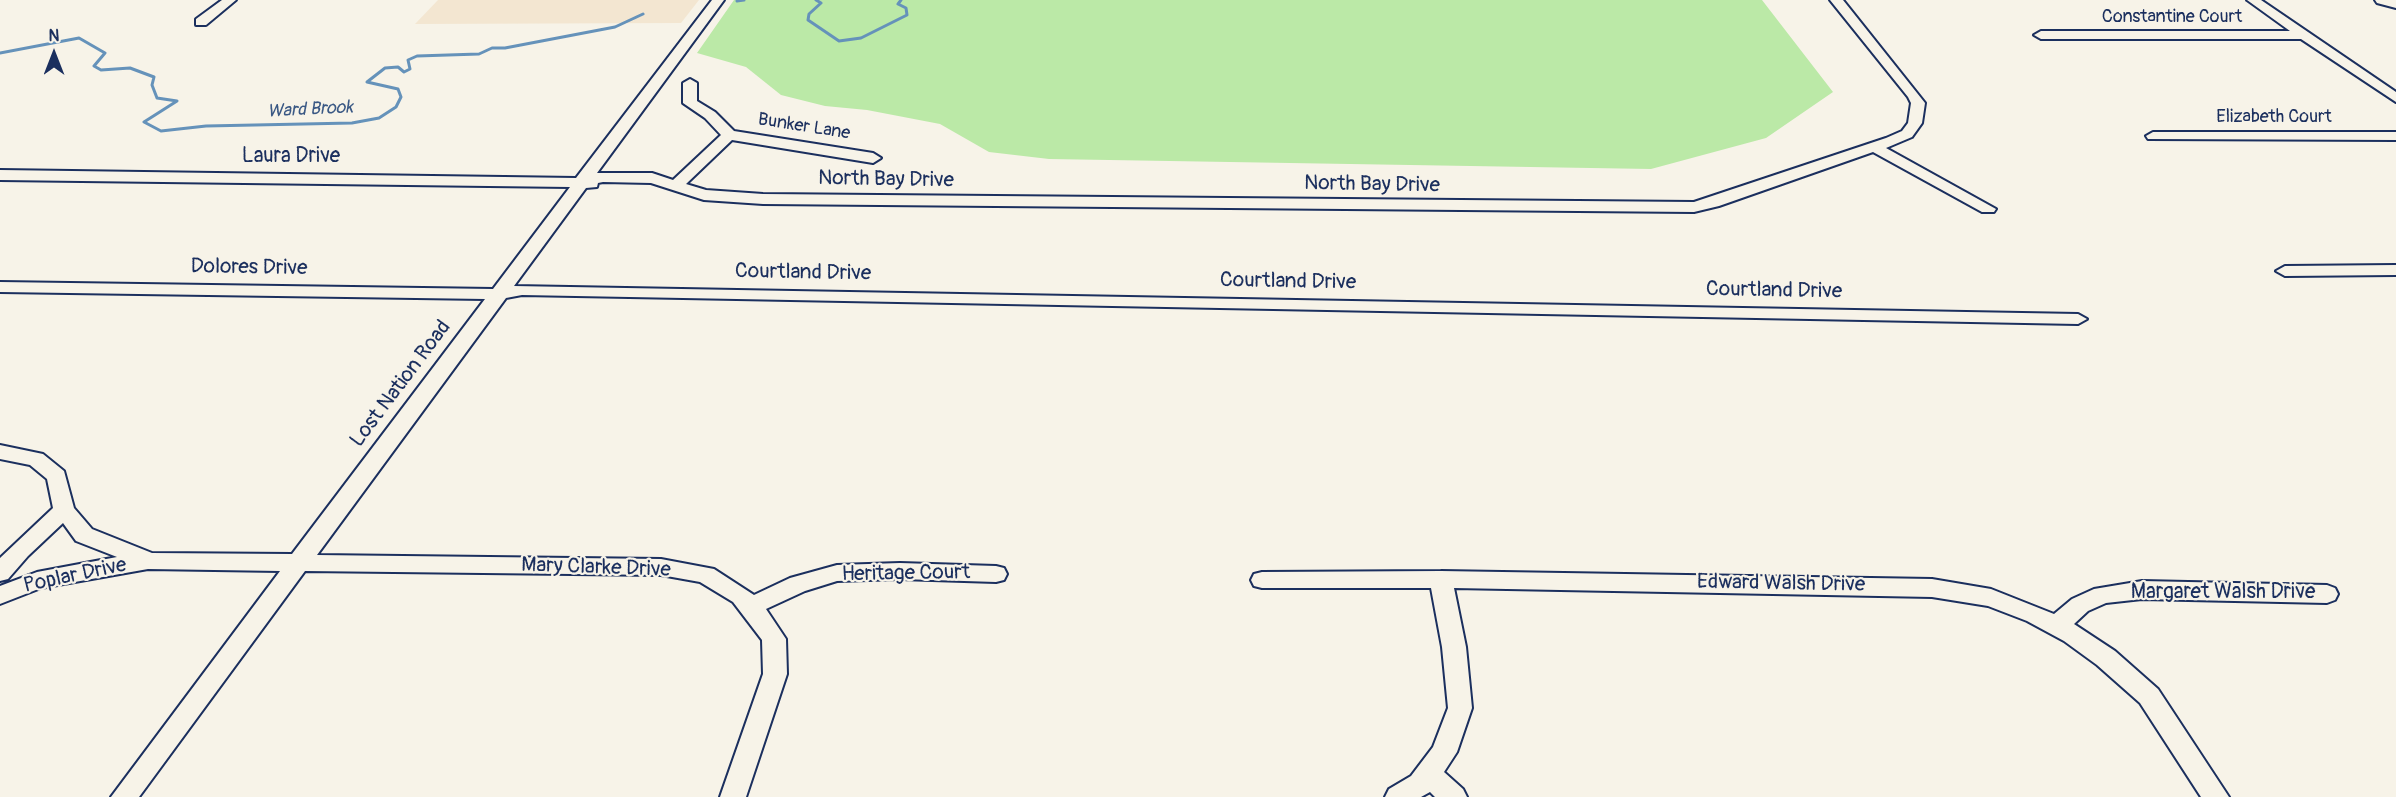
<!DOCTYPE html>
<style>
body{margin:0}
#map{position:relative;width:2396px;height:797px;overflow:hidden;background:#f7f3e8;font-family:Pangolin,sans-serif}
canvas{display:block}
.north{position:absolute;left:24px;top:24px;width:60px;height:60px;-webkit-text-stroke:4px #f7f3e8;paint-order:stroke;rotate:0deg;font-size:16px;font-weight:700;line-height:24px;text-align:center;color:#1b2f5e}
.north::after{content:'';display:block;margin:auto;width:21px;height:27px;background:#1b2f5e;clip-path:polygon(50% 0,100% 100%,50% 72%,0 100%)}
</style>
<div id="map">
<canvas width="2396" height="797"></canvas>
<div class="north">N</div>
</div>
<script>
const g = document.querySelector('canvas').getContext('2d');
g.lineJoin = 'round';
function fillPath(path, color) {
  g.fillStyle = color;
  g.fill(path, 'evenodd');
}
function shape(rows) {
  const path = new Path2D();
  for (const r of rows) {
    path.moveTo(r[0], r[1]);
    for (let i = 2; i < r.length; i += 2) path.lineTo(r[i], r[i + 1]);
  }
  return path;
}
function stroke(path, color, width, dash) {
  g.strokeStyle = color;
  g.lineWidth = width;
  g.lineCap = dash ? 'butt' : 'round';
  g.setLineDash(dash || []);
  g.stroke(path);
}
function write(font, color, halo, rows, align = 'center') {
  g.font = font + ' Pangolin,sans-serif';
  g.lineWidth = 4.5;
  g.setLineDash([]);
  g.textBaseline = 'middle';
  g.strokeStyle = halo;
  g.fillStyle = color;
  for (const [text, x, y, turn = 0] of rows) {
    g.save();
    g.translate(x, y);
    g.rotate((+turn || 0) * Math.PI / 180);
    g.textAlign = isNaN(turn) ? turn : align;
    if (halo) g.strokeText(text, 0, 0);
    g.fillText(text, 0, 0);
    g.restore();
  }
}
fillPath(shape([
 [438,0,699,0,681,23,415,24]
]), '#f3e6d1');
fillPath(shape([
 [734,0,1762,0,1833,92,1766,138,1651,169,1049,159,989,152,940,124,867,110,825,106,781,95,746,67,697,53]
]), '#bbe9a7');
stroke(shape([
 [816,0,821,3,809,14,808,20,839,41,861,38,907,15,906,8,898,4,901,0],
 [737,1,744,0],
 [0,53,79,38,105,53,94,66,101,70,130,68,154,77,152,85,157,98,177,101,144,122,161,131,206,126,352,123,379,118,396,107,401,97,398,89,367,82,385,68,398,67,404,72,410,69,408,60,417,56,479,54,492,48,505,48,615,27,643,14]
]), '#6592ba', 3);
const minor = shape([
 [222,0,236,0,206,25,196,25,196,19,222,0],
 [712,0,724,0,597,173,652,173,673,180,721,135,705,118,683,103,683,83,690,79,697,83,697,101,715,112,734,131,873,153,881,158,873,163,732,140,686,184,706,190,763,194,1694,202,1886,138,1902,131,1908,123,1911,103,1908,97,1830,0,1843,0,1925,103,1922,123,1912,137,1886,148,1996,209,1994,212,1982,212,1873,152,1719,206,1694,212,763,204,704,200,651,183,603,182,598,183,597,187,586,188,514,286,2078,314,2087,319,2078,324,522,295,506,298,317,555,661,559,714,569,754,595,790,578,837,565,900,563,996,566,1004,568,1007,574,1004,580,996,582,900,579,837,581,805,591,766,609,786,639,787,674,746,797,720,797,763,674,762,640,733,602,700,582,661,575,305,571,139,797,111,797,280,571,148,569,41,588,0,604,0,586,37,572,117,557,76,541,63,523,28,556,8,579,0,581,0,558,53,508,47,479,30,465,0,459,0,445,43,454,64,471,74,508,92,529,152,553,292,554,485,299,0,292,0,282,493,289,570,187,0,180,0,170,576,178,712,0],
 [2247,0,2261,0,2396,92,2396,102,2301,39,2041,39,2034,35,2041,31,2290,31,2247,0],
 [2375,0,2396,0,2396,8,2377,3,2375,0],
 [2153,132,2396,132,2396,140,2148,139,2146,136,2153,132],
 [2396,265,2396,275,2285,276,2276,271,2285,266,2396,265],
 [1441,571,1932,579,1991,589,2054,614,2072,599,2094,589,2142,581,2327,585,2335,588,2338,594,2335,600,2327,603,2142,599,2106,603,2088,611,2074,624,2115,651,2158,689,2229,797,2201,797,2140,703,2097,665,2064,641,2027,621,1988,606,1932,597,1454,588,1466,647,1472,708,1457,752,1444,772,1463,789,1467,797,1435,797,1430,792,1421,797,1385,797,1389,789,1411,776,1433,747,1448,708,1442,647,1431,588,1262,588,1254,586,1251,580,1254,574,1262,572,1441,571]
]);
stroke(minor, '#1b2f5e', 4);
fillPath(minor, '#f7f3e8');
write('18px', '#1b2f5e', '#f7f3e8', [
 ["Constantine Court",2172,17],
 ["Elizabeth Court",2274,117],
 ["Bunker Lane",804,127,9]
]);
write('italic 18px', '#3a5884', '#f7f3e8', [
 ["Ward Brook",310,110,-3]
]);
write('21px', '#1b2f5e', '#f7f3e8', [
 ["Laura Drive",291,157],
 ["North Bay Drive",886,180,1],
 ["North Bay Drive",1372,185,1],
 ["Dolores Drive",249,268,1],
 ["Courtland Drive",803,273,1],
 ["Courtland Drive",1288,282,1],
 ["Courtland Drive",1774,291,1],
 ["Lost Nation Road",401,384,-53],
 ["Mary Clarke Drive",596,568,2],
 ["Heritage Court",906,574,-1],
 ["Poplar Drive",75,576,-12],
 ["Edward Walsh Drive",1781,584,1],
 ["Margaret Walsh Drive",2223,593]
]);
</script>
